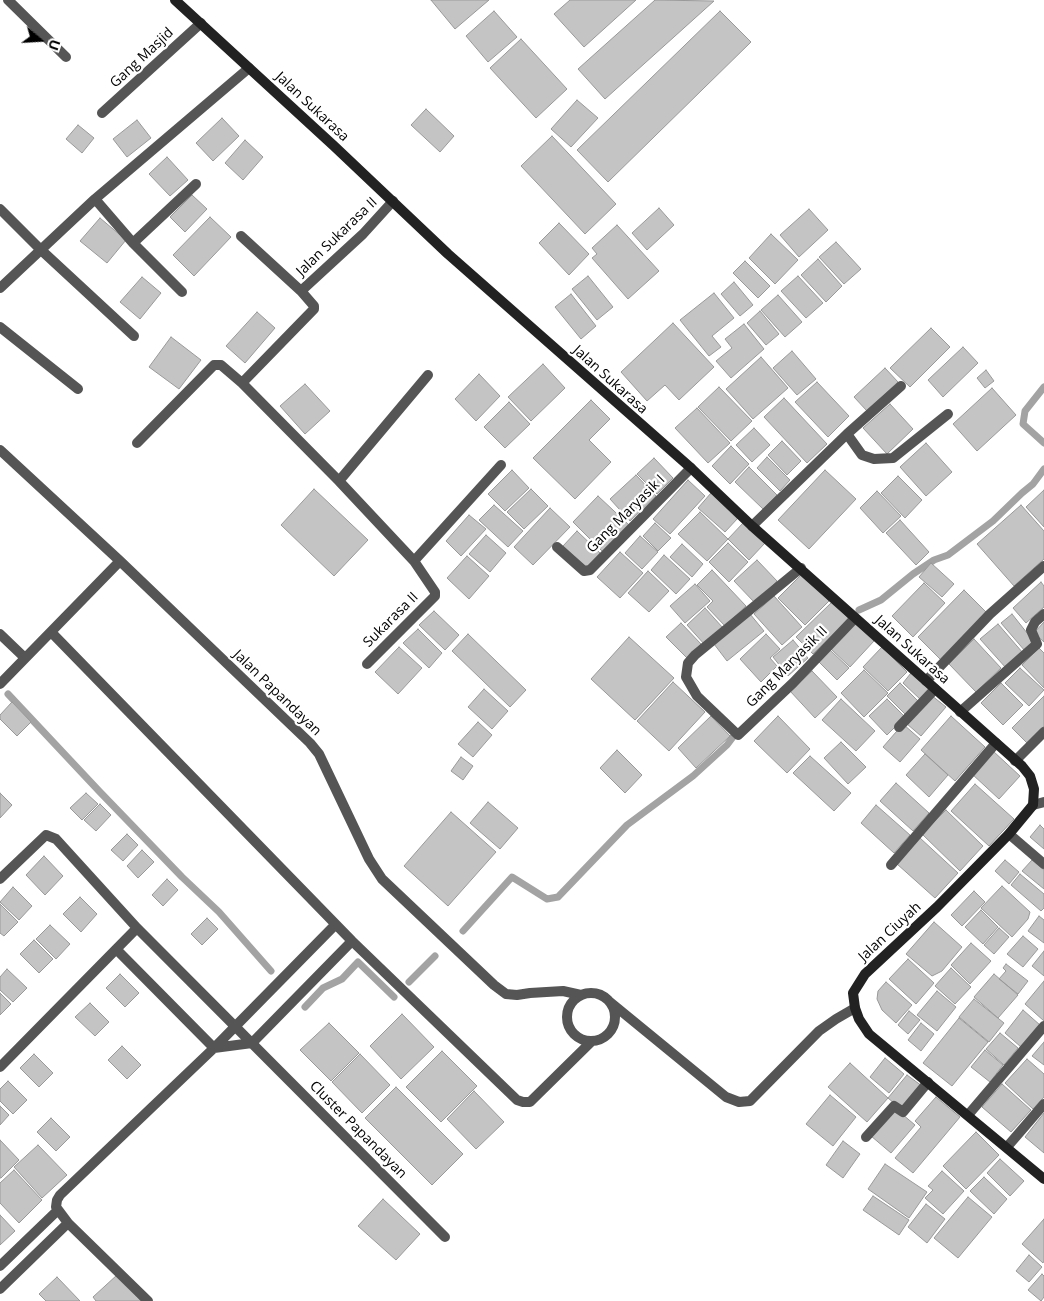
<!DOCTYPE html>
<style>
body{margin:0}
#map{position:relative;width:1044px;height:1301px;overflow:hidden;background:#fff;font-family:"Open Sans",sans-serif}
canvas{display:block}
.north{position:absolute;left:15px;top:15px;width:50px;height:50px;-webkit-text-stroke:4px #fff;paint-order:stroke;rotate:109deg;font-size:14px;font-weight:700;line-height:20px;text-align:center;color:#000}
.north::after{content:'';display:block;margin:auto;width:18px;height:22px;background:#000;clip-path:polygon(50% 0,100% 100%,50% 72%,0 100%)}
</style>
<div id="map">
<canvas width="1044" height="1301"></canvas>
<div class="north">U</div>
</div>
<script>
const g = document.querySelector('canvas').getContext('2d');
g.lineJoin = 'round';
function shape(rows) {
  const path = new Path2D();
  for (const r of rows) {
    if (r.length === 3) {
      path.moveTo(r[0] + r[2], r[1]);
      path.arc(r[0], r[1], r[2], 0, 2 * Math.PI);
      continue;
    }
    path.moveTo(r[0], r[1]);
    for (let i = 2; i < r.length; i += 2) path.lineTo(r[i], r[i + 1]);
  }
  return path;
}
function stroke(path, color, width, dash) {
  g.strokeStyle = color;
  g.lineWidth = width;
  g.lineCap = dash ? 'butt' : 'round';
  g.setLineDash(dash || []);
  g.stroke(path);
}
function fillPath(path, color) {
  g.fillStyle = color;
  g.fill(path, 'evenodd');
}
function write(font, color, halo, rows, align = 'center') {
  g.font = font + ' "Open Sans",sans-serif';
  g.lineWidth = 4.5;
  g.setLineDash([]);
  g.textBaseline = 'middle';
  g.strokeStyle = halo;
  g.fillStyle = color;
  for (const [text, x, y, turn = 0] of rows) {
    g.save();
    g.translate(x, y);
    g.rotate((+turn || 0) * Math.PI / 180);
    g.textAlign = isNaN(turn) ? turn : align;
    if (halo) g.strokeText(text, 0, 0);
    g.fillText(text, 0, 0);
    g.restore();
  }
}
stroke(shape([
 [1044,387,1025,411,1023,424,1044,443],
 [859,610,881,600,913,574,934,560,948,555,993,521,1022,493,1033,484,1044,469],
 [8,694,99,791,182,877,219,912,271,971],
 [463,931,512,877,547,899,558,897,627,825,693,776,727,745,733,737],
 [409,982,435,956],
 [305,1007,323,988,342,979,358,962,394,997]
]), '#a3a3a3', 7);
const building = shape([
 [431,0,489,0,455,29,431,0],
 [570,0,636,0,584,47,554,14,570,0],
 [655,0,714,1,605,99,578,69,655,0],
 [494,11,517,37,488,62,466,36,494,11],
 [720,11,751,42,608,182,577,150,720,11],
 [521,39,567,89,536,118,490,68,521,39],
 [577,100,598,118,571,147,551,129,577,100],
 [426,109,454,136,440,152,411,125,426,109],
 [222,118,239,136,213,161,196,143,222,118],
 [137,120,151,138,127,157,113,139,137,120],
 [78,125,94,138,82,153,66,139,78,125],
 [552,136,616,204,585,234,521,166,552,136],
 [245,140,263,157,243,180,225,163,245,140],
 [167,157,188,180,170,196,149,174,167,157],
 [192,195,207,209,185,232,170,217,192,195],
 [659,208,674,225,647,250,632,233,659,208],
 [809,209,828,230,799,257,780,235,809,209],
 [210,217,231,237,194,276,173,255,210,217],
 [100,218,126,240,107,263,80,241,100,218],
 [559,223,589,254,569,275,539,243,559,223],
 [617,225,659,271,628,299,592,258,597,254,592,248,617,225],
 [771,234,798,260,775,284,749,258,771,234],
 [836,242,861,269,844,284,819,257,836,242],
 [818,259,842,286,826,302,801,275,818,259],
 [745,261,770,286,758,298,733,273,745,261],
 [588,276,613,307,597,320,572,289,588,276],
 [798,276,823,303,806,318,781,291,798,276],
 [142,277,161,293,140,319,120,302,142,277],
 [734,282,753,305,740,316,721,294,734,282],
 [714,293,734,318,712,336,721,347,709,356,680,320,714,293],
 [571,294,596,326,581,339,555,307,571,294],
 [778,295,802,322,785,337,761,310,778,295],
 [760,311,779,334,766,345,747,323,760,311],
 [257,312,275,328,245,363,226,346,257,312],
 [673,323,714,367,679,400,665,385,647,401,621,372,673,323],
 [744,324,764,349,731,378,716,361,732,348,725,339,744,324],
 [931,328,950,347,910,387,890,368,931,328],
 [171,337,201,360,179,389,149,367,171,337],
 [963,347,978,363,943,397,928,380,963,347],
 [792,351,816,379,797,395,773,368,792,351],
 [761,357,788,388,753,419,726,389,761,357],
 [543,364,565,388,531,421,508,397,543,364],
 [885,368,898,382,867,411,854,397,885,368],
 [986,370,994,381,985,388,977,378,986,370],
 [479,374,500,396,476,421,455,399,479,374],
 [817,382,849,416,828,437,795,402,817,382],
 [305,384,330,411,305,434,280,406,305,384],
 [719,387,752,421,731,441,698,407,719,387],
 [992,388,1016,415,977,451,953,424,992,388],
 [784,398,827,444,807,463,764,417,784,398],
 [591,400,610,419,589,440,611,462,575,499,533,458,591,400],
 [509,402,530,424,505,448,484,427,509,402],
 [890,404,913,429,887,454,863,428,890,404],
 [697,408,730,443,708,463,675,428,697,408],
 [754,428,770,445,752,462,736,445,754,428],
 [782,441,801,461,787,475,768,455,782,441],
 [926,443,952,472,926,496,900,467,926,443],
 [731,446,749,464,730,484,712,466,731,446],
 [767,457,790,480,780,491,757,468,767,457],
 [654,458,673,478,657,494,637,474,654,458],
 [749,467,777,495,763,509,735,482,749,467],
 [512,470,529,488,505,511,488,494,512,470],
 [825,470,856,499,809,549,778,520,825,470],
 [636,475,656,496,630,521,610,499,636,475],
 [898,476,922,500,905,518,881,493,898,476],
 [688,480,705,496,670,534,653,519,688,480],
 [314,489,368,540,334,576,281,525,314,489],
 [531,489,548,506,524,529,507,512,531,489],
 [1044,490,1044,527,1026,507,1044,490],
 [877,491,901,516,883,533,860,508,877,491],
 [711,493,738,518,725,532,698,508,711,493],
 [598,496,629,525,603,552,573,522,598,496],
 [494,505,523,531,508,547,479,520,494,505],
 [1021,505,1044,531,1044,559,1014,586,977,544,1021,505],
 [550,508,570,527,533,565,514,547,550,508],
 [700,512,728,539,707,561,678,534,700,512],
 [469,515,486,529,461,556,446,541,469,515],
 [900,520,929,552,916,565,886,533,900,520],
 [744,522,765,543,749,560,728,539,744,522],
 [655,523,671,538,658,551,643,536,655,523],
 [577,531,600,553,587,568,563,546,577,531],
 [486,535,506,553,490,572,469,554,486,535],
 [640,536,658,552,642,569,625,553,640,536],
 [728,543,748,562,729,582,709,562,728,543],
 [682,544,703,564,692,577,670,557,682,544],
 [620,552,643,573,620,598,597,577,620,552],
 [664,555,690,579,676,594,651,570,664,555],
 [467,556,489,576,469,599,447,578,467,556],
 [757,560,777,581,755,603,734,581,757,560],
 [931,563,954,584,942,597,919,577,931,563],
 [712,570,746,606,725,626,707,607,713,601,697,585,712,570],
 [648,571,669,591,649,612,628,593,648,571],
 [802,574,829,601,805,625,778,598,802,574],
 [1041,582,1044,586,1044,607,1026,623,1013,608,1041,582],
 [924,583,945,603,913,637,892,616,924,583],
 [695,584,710,601,685,623,670,606,695,584],
 [964,590,987,613,941,660,918,637,964,590],
 [774,596,802,627,782,645,754,614,774,596],
 [832,602,849,619,813,654,796,637,832,602],
 [705,608,723,628,705,645,687,625,705,608],
 [434,611,459,635,445,650,419,625,434,611],
 [750,614,764,631,727,661,714,644,750,614],
 [1012,614,1035,643,1025,651,1001,623,1012,614],
 [1044,622,1044,642,1034,633,1044,622],
 [681,623,701,644,687,658,666,637,681,623],
 [855,623,874,641,850,667,831,649,855,623],
 [998,624,1023,653,1006,668,980,639,998,624],
 [418,629,442,653,429,668,403,643,418,629],
 [468,634,526,690,510,707,452,651,468,634],
 [766,634,780,649,770,658,777,666,761,682,740,659,766,634],
 [629,637,674,678,635,720,591,679,629,637],
 [974,639,1001,668,976,692,949,664,974,639],
 [793,640,808,658,788,676,773,657,793,640],
 [399,647,422,668,398,694,375,672,399,647],
 [882,647,907,672,888,691,863,667,882,647],
 [1039,648,1044,653,1044,688,1022,665,1039,648],
 [829,649,849,668,837,680,818,661,829,649],
 [1020,668,1044,690,1029,706,1005,683,1020,668],
 [864,670,888,693,864,717,841,693,864,670],
 [812,671,837,697,815,718,790,691,812,671],
 [911,673,930,690,921,700,903,683,911,673],
 [673,682,705,712,669,751,637,721,673,682],
 [900,683,920,703,907,716,887,696,900,683],
 [1001,683,1023,705,1003,725,981,703,1001,683],
 [484,689,508,711,492,729,468,707,484,689],
 [931,695,946,707,921,736,907,724,931,695],
 [1044,696,1044,726,1027,743,1012,728,1044,696],
 [841,699,875,731,856,751,822,720,841,699],
 [887,699,905,717,887,735,869,716,887,699],
 [12,702,31,722,17,736,0,719,0,715,12,702],
 [711,716,730,736,696,768,678,748,711,716],
 [778,716,810,749,787,773,754,741,778,716],
 [951,716,985,747,955,781,921,750,951,716],
 [478,722,492,735,473,757,458,744,478,722],
 [903,724,920,739,900,762,883,747,903,724],
 [841,742,866,767,848,784,824,758,841,742],
 [617,750,642,775,625,793,600,768,617,750],
 [993,751,1020,776,999,799,972,774,993,751],
 [925,754,948,775,929,797,906,775,925,754],
 [810,756,851,793,834,811,793,773,810,756],
 [461,757,473,766,463,780,451,771,461,757],
 [896,783,929,813,913,831,880,801,896,783],
 [975,784,1014,819,989,846,951,811,975,784],
 [0,793,12,805,0,818,0,793],
 [86,793,98,804,82,820,70,808,86,793],
 [488,802,518,828,500,849,470,823,488,802],
 [100,804,111,815,96,831,84,820,100,804],
 [876,805,910,835,894,853,861,823,876,805],
 [946,810,983,846,960,871,922,834,946,810],
 [451,812,496,852,448,906,404,866,451,812],
 [1040,825,1044,829,1044,849,1030,837,1040,825],
 [127,834,138,845,123,861,111,850,127,834],
 [920,838,958,873,935,898,897,864,920,838],
 [142,850,154,862,138,878,127,866,142,850],
 [44,856,63,876,45,895,26,875,44,856],
 [1005,860,1019,872,1009,884,995,871,1005,860],
 [1032,860,1044,870,1044,889,1022,871,1032,860],
 [1020,874,1044,894,1044,908,1041,911,1011,885,1020,874],
 [167,879,178,890,163,906,152,895,167,879],
 [1002,886,1030,912,1028,919,1012,937,981,908,1002,886],
 [13,887,32,906,19,920,0,902,13,887],
 [974,891,985,902,962,926,951,915,974,891],
 [80,897,97,914,81,932,63,914,80,897],
 [0,904,18,922,4,936,0,933,0,904],
 [981,910,998,927,983,944,965,927,981,910],
 [1039,916,1044,920,1044,943,1028,931,1039,916],
 [207,918,218,929,202,945,191,934,207,918],
 [934,922,962,947,942,971,932,976,906,954,934,922],
 [50,925,70,944,56,959,36,939,50,925],
 [999,928,1009,937,994,954,984,945,999,928],
 [1023,936,1038,949,1023,967,1007,954,1023,936],
 [34,940,53,959,39,973,20,954,34,940],
 [971,943,991,961,970,984,951,965,971,943],
 [1044,951,1044,976,1032,966,1044,951],
 [908,959,934,983,916,1004,889,979,908,959],
 [1006,964,1028,981,1018,994,999,979,1006,971,1003,968,1006,964],
 [951,968,971,987,955,1004,935,986,951,968],
 [7,969,27,988,13,1002,0,990,0,977,7,969],
 [120,974,139,993,125,1007,106,988,120,974],
 [994,974,1018,995,998,1018,974,997,994,974],
 [1044,981,1044,1021,1025,1004,1044,981],
 [886,982,912,1005,896,1023,882,1010,877,999,878,991,886,982],
 [937,991,956,1007,937,1031,917,1015,937,991],
 [0,993,11,1004,0,1015,0,993],
 [974,999,1004,1023,989,1042,959,1017,974,999],
 [90,1003,109,1022,95,1036,75,1017,90,1003],
 [1023,1010,1040,1025,1021,1047,1005,1033,1023,1010],
 [909,1011,920,1020,908,1034,898,1025,909,1011],
 [402,1014,434,1047,401,1079,370,1046,402,1014],
 [959,1018,988,1042,952,1086,923,1063,959,1018],
 [329,1023,359,1053,331,1081,300,1050,329,1023],
 [921,1023,934,1034,921,1051,908,1040,921,1023],
 [1000,1033,1018,1048,1004,1065,986,1049,1000,1033],
 [1044,1042,1044,1065,1032,1056,1044,1042],
 [122,1046,141,1065,127,1079,108,1060,122,1046],
 [985,1050,1003,1065,990,1082,971,1067,985,1050],
 [442,1051,477,1086,441,1122,406,1087,442,1051],
 [34,1054,53,1073,39,1087,20,1068,34,1054],
 [360,1054,390,1085,362,1113,332,1082,360,1054],
 [885,1058,904,1074,889,1093,870,1077,885,1058],
 [1027,1059,1044,1074,1044,1097,1033,1109,1005,1083,1027,1059],
 [850,1063,888,1098,867,1122,828,1087,850,1063],
 [907,1075,922,1086,902,1110,888,1098,907,1075],
 [8,1081,27,1100,13,1114,0,1101,0,1089,8,1081],
 [1002,1084,1031,1110,1011,1132,982,1107,1002,1084],
 [396,1087,463,1154,432,1185,365,1118,396,1087],
 [474,1091,504,1122,476,1149,447,1119,474,1091],
 [830,1095,856,1117,833,1146,806,1124,830,1095],
 [936,1097,960,1117,913,1173,895,1158,921,1127,915,1121,936,1097],
 [0,1106,9,1115,0,1125,0,1106],
 [895,1108,915,1125,891,1153,871,1136,895,1108],
 [1044,1113,1044,1153,1025,1137,1044,1113],
 [51,1118,70,1137,56,1151,37,1132,51,1118],
 [976,1132,999,1155,966,1189,943,1166,976,1132],
 [0,1140,19,1160,1,1178,0,1178,0,1140],
 [843,1141,860,1154,843,1178,826,1165,843,1141],
 [38,1145,67,1175,42,1198,14,1167,38,1145],
 [1000,1159,1024,1181,1010,1196,987,1173,1000,1159],
 [885,1164,927,1192,909,1218,868,1189,885,1164],
 [14,1170,42,1200,19,1223,0,1203,0,1183,14,1170],
 [942,1171,964,1191,943,1214,925,1198,933,1190,928,1186,942,1171],
 [984,1177,1007,1199,994,1214,970,1191,984,1177],
 [873,1196,909,1220,899,1235,863,1210,873,1196],
 [968,1197,992,1217,958,1258,934,1238,968,1197],
 [383,1199,420,1234,396,1260,358,1226,383,1199],
 [926,1204,945,1219,927,1243,908,1227,926,1204],
 [0,1215,15,1231,0,1245,0,1215],
 [1044,1219,1044,1261,1043,1263,1022,1244,1044,1219],
 [1029,1255,1042,1267,1029,1282,1016,1271,1029,1255],
 [1042,1274,1044,1276,1044,1297,1041,1301,1028,1290,1042,1274],
 [117,1275,141,1301,96,1301,93,1297,117,1275],
 [57,1277,80,1301,46,1301,39,1294,57,1277]
]);
fillPath(building, '#c4c4c4');
stroke(building, '#999', 1);
stroke(shape([
 [8,0,66,57],
 [102,113,201,23],
 [95,199,133,243,182,292],
 [0,209,40,249,134,336],
 [241,236,301,291,314,306,314,309,242,383],
 [133,243,196,184],
 [0,288,95,199,249,68],
 [301,291,363,234,393,201],
 [0,327,78,389],
 [847,434,862,455,874,459,893,458,948,414],
 [137,443,214,365,221,365,242,383,339,481,414,561,435,592,435,596,367,664],
 [0,450,120,561,310,743,319,754,369,859,382,879,494,985,506,994,517,995,530,993,563,991,581,995],
 [339,481,428,375],
 [752,526,847,434,901,386],
 [557,547,584,571,590,570,691,468],
 [414,561,501,465],
 [801,568,695,655,688,663,686,677,697,696,738,735,793,683,855,618],
 [51,632,352,941,517,1100,523,1102,530,1102,592,1041],
 [0,634,25,658],
 [926,681,990,614,1044,566],
 [0,684,120,561],
 [960,712,1037,644,1031,630,1035,622,1044,614],
 [899,727,935,689],
 [1015,761,1044,732],
 [1033,805,1044,802],
 [1009,834,1044,864],
 [891,865,996,743],
 [0,879,46,835,56,839,137,928,445,1237],
 [117,950,214,1048,335,925],
 [591,1017,24],
 [610,1002,726,1097,739,1102,750,1101,819,1031,836,1019,855,1008],
 [0,1067,137,928],
 [968,1115,1044,1026],
 [866,1137,894,1106,903,1112,928,1082],
 [1007,1147,1044,1104],
 [0,1266,58,1210],
 [0,1289,68,1223],
 [148,1301,68,1223,56,1207,57,1200,60,1195,214,1048,252,1043,352,941]
]), '#555', 10);
stroke(shape([
 [175,0,334,146,448,254,691,468,752,526,1022,766,1030,776,1034,789,1033,805,1009,834,937,907,865,974,853,993,855,1008,859,1019,869,1034,1044,1179]
]), '#222', 10);
write('14px', '#000', '#fff', [
 ["Gang Masjid",142,58,-43],
 ["Jalan Sukarasa",312,107,43],
 ["Jalan Sukarasa II",337,237,-44],
 ["Jalan Sukarasa",610,380,42],
 ["Gang Maryasik I",626,514,-45],
 ["Sukarasa II",391,620,-45],
 ["Jalan Sukarasa",912,650,42],
 ["Gang Maryasik II",787,667,-45],
 ["Jalan Papandayan",277,693,44],
 ["Jalan Ciuyah",890,932,-43],
 ["Cluster Papandayan",358,1130,45]
]);
</script>
